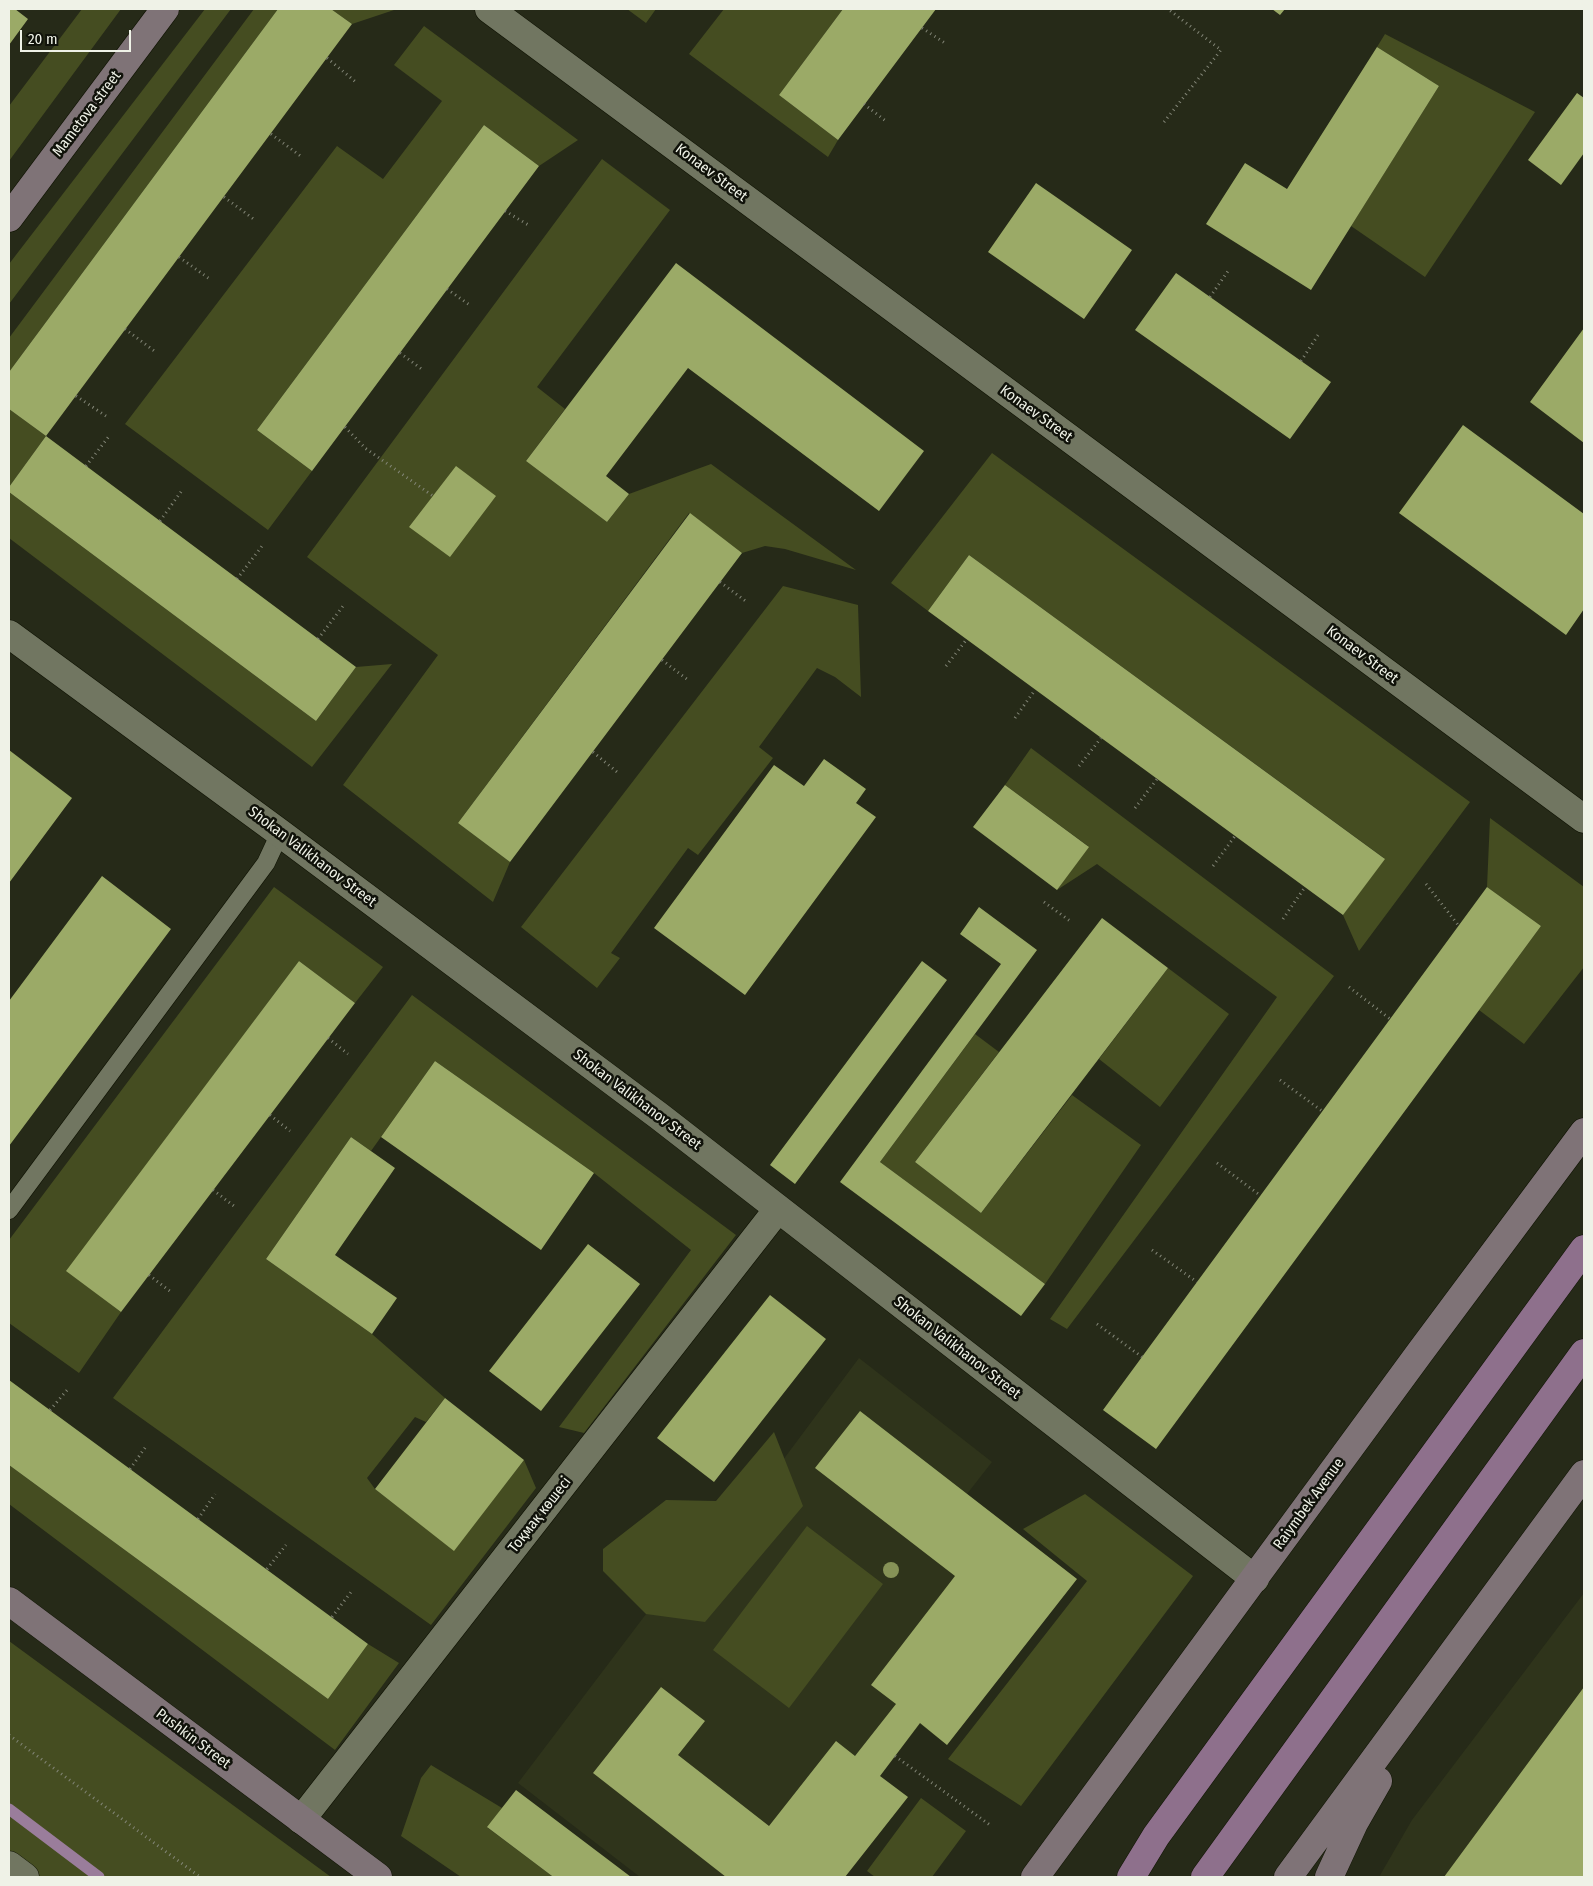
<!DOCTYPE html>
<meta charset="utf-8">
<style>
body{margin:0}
#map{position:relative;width:1593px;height:1886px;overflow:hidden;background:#262a18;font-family:"Fira Sans Condensed",sans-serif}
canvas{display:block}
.frame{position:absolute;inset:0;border:10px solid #eff2e7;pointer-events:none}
.scale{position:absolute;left:20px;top:30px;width:111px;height:22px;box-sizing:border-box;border:2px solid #eff2e7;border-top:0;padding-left:6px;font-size:15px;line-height:18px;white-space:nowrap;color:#eff2e7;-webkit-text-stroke:4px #10120a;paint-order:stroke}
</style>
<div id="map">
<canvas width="1593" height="1886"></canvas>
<div class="frame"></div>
<div class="scale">20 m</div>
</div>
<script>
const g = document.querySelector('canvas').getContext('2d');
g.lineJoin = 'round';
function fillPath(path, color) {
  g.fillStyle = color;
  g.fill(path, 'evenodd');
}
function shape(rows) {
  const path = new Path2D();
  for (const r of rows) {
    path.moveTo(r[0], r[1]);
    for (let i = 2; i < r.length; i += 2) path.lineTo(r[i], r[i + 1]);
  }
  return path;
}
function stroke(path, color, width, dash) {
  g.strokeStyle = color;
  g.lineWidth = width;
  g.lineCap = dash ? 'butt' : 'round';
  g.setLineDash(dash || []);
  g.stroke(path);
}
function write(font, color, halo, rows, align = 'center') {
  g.font = font + ' "Fira Sans Condensed",sans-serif';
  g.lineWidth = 5;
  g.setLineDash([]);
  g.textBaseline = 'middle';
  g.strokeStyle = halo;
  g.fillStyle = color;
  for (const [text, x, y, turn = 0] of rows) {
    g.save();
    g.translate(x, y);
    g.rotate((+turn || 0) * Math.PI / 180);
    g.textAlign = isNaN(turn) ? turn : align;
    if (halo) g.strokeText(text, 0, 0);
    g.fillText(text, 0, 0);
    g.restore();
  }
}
fillPath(shape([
 [859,1358,992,1462,967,1494,1077,1579,947,1745,920,1724,880,1776,908,1797,845,1877,640,1877,518,1783,687,1560,701,1570],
 [1584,1593,1584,1877,1379,1877,1412,1820]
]), '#2f341b');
fillPath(shape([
 [82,9,121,9,9,161,9,106],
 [205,9,231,9,9,304,9,264],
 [254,9,278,9,9,372,9,338],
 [331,9,397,9,352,24],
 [627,9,656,9,646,23],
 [724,9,843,9,779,95,838,140,828,157,689,54],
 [424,26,578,140,539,166,484,125,257,430,312,471,268,530,125,424,337,146,383,179,442,101,394,65],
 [1385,34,1535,112,1425,277,1351,226,1439,86,1377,47],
 [602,159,670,210,537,387,565,409,526,461,607,522,629,494,711,464,856,570,785,549,765,546,742,553,689,513,458,823,510,862,493,902,343,785,438,655,307,557],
 [9,409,46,436,9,487],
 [992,453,1470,802,1359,951,1343,915,1384,858,969,555,928,611,891,583],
 [9,492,316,721,356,667,392,664,312,767,9,538],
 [783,586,858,605,861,697,835,677,817,668,759,747,773,758,698,855,688,848,611,953,620,958,597,988,521,927],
 [1031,748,1334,976,1067,1329,1050,1319,1277,997,1097,864,1057,890,1088,846,1005,785],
 [1490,818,1584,887,1584,967,1524,1044,1479,1010,1541,926,1487,887],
 [274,887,383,967,355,1003,299,961,67,1271,121,1312,79,1373,9,1323,9,1240],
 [1168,968,1229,1014,1160,1107,1099,1059],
 [412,995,736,1235,584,1433,559,1427,691,1250,594,1173,435,1061,371,1151,351,1137,266,1259,372,1334,445,1398,426,1422,415,1417,367,1478,375,1489,454,1550,524,1460,536,1488,431,1625,113,1398],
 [975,1034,999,1052,915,1162,981,1213,1072,1095,1141,1145,1045,1284,880,1162],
 [774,1432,803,1506,705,1622,646,1614,603,1571,603,1549,666,1500,716,1501],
 [9,1465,328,1699,368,1644,399,1663,335,1750,9,1504],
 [1085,1494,1193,1576,1021,1806,948,1759,1087,1581,1023,1529],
 [807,1526,883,1584,789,1708,713,1650],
 [9,1641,331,1877,9,1877],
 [431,1765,502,1808,488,1828,552,1876,461,1877,401,1836,421,1778],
 [921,1798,966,1831,932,1877,875,1877,867,1871]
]), '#454d21');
stroke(shape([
 [9,1809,99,1877]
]), '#9a7d9b', 11);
fillPath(shape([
 [9,9,15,9,28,19,9,45],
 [278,9,331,9,352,24,46,436,9,409,9,372],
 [843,9,936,9,838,140,779,95],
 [1272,9,1285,9,1280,15],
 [1377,47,1439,86,1311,290,1206,224,1245,163,1287,189],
 [1577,93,1584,98,1584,153,1561,185,1528,160],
 [484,125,539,166,312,471,257,430],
 [1036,183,1132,250,1084,319,988,252],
 [676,263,924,451,879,511,688,368,606,476,629,494,607,522,526,461],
 [1176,273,1331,382,1290,439,1135,330],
 [1584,328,1584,443,1530,402],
 [1463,425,1584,514,1584,609,1566,635,1399,513],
 [46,436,356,667,316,721,9,492,9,487],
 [456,466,496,496,450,557,409,527],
 [690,513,742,553,510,862,458,823],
 [969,555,1385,859,1343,915,928,611],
 [9,750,72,798,9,883],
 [824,759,866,789,856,803,876,817,745,995,654,928,774,765,804,786],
 [1005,785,1089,847,1057,890,973,827],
 [102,876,171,929,9,1146,9,1001],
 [1487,887,1541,926,1156,1449,1103,1410],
 [979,907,1037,950,880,1162,1045,1284,1021,1316,840,1182,1001,964,960,934],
 [1102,918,1168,968,981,1213,915,1162],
 [299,961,355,1003,121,1312,66,1271],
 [922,961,947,980,795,1184,770,1165],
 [435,1061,594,1173,541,1250,381,1137],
 [351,1137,395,1168,335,1255,397,1298,372,1334,266,1259],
 [588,1244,640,1284,541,1411,489,1371],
 [770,1295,826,1339,714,1482,657,1438],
 [9,1380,368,1644,328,1699,9,1465],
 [445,1398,524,1460,454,1551,375,1489],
 [860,1411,1077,1579,947,1745,920,1723,880,1776,908,1797,845,1877,726,1877,593,1773,661,1687,705,1721,678,1755,769,1826,836,1741,855,1756,896,1704,871,1685,955,1576,815,1468],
 [1584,1687,1584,1877,1444,1877],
 [516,1790,631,1877,552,1876,487,1827]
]), '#9baa67');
const lane = shape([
 [9,1210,266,863,280,833]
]);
const street = shape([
 [489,9,1584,819],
 [9,634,280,833,659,1116,1255,1579],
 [301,1820,778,1209],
 [9,1865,25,1877]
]);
const secondary = shape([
 [9,218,165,9],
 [9,1601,378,1877],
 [1035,1877,1418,1355,1584,1132],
 [1288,1877,1584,1474],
 [1329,1877,1354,1823,1378,1781]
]);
const primary = shape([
 [1131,1877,1156,1836,1584,1249],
 [1205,1877,1584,1353]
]);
stroke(lane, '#0f1203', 19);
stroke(street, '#0f1203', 29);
stroke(secondary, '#0f1203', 29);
stroke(primary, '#0f1203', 29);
stroke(shape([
 [922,28,945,43],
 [327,58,357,83],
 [864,104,887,122],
 [1164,122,1221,50,1168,9],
 [271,134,302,157],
 [224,197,255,220],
 [505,211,530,226],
 [179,257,211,280],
 [447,289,471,306],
 [1210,297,1228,271],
 [125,329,157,353],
 [400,353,423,370],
 [1301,361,1320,332],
 [76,396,109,418],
 [345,427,365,448,433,496],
 [86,466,110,435],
 [160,521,183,489],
 [237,579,262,546],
 [720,582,747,602],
 [318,639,343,606],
 [662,660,688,680],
 [946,666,967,639],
 [1015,718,1035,690],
 [593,752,617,772],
 [1079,766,1101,738],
 [1135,808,1157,779],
 [1213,866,1235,836],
 [1426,884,1459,926],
 [1044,902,1070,921],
 [1283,919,1305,887],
 [1349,987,1390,1019],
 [328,1038,348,1054],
 [1280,1080,1322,1111],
 [270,1115,290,1131],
 [1217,1163,1261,1196],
 [213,1190,234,1206],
 [1152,1250,1197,1282],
 [149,1275,171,1292],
 [1097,1324,1142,1357],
 [50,1410,68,1389],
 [130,1469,147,1445],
 [198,1519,215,1494],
 [267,1569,286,1545],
 [332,1617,351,1592],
 [9,1735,200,1877],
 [895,1756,990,1825]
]), '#848778', 3, [1, 4]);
stroke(lane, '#717661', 18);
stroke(street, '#717661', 28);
stroke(secondary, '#7f7377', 28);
stroke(primary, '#8e708c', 28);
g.fillStyle = '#869257';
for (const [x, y] of [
 [891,1570]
]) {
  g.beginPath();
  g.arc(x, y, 8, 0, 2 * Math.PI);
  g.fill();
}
write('15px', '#eff2e7', '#10120a', [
 ["Mametovа street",87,114,-53],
 ["Konaev Street",711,173,37],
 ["Konaev Street",1036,414,36],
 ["Konaev Street",1362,655,37],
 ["Shokan Valikhanov Street",312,857,37],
 ["Shokan Valikhanov Street",637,1100,37],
 ["Shokan Valikhanov Street",957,1348,38],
 ["Raiymbek Avenue",1309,1504,-54],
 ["Тоқмақ көшесі",540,1515,-52],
 ["Pushkin Street",193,1739,37]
]);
</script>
